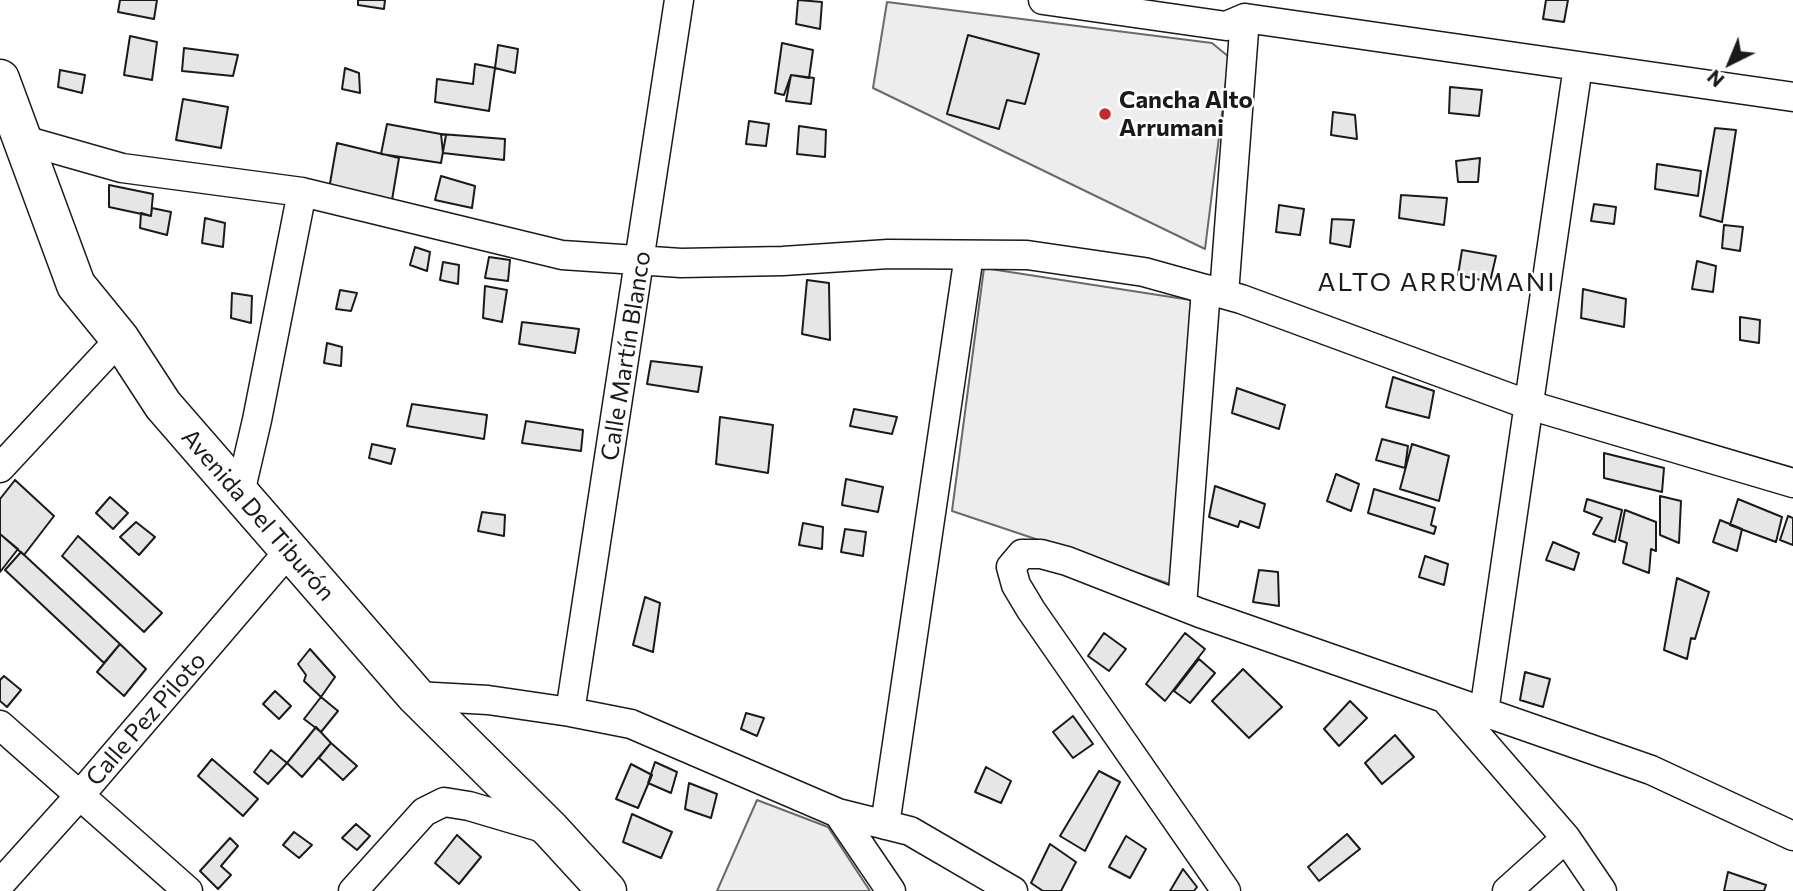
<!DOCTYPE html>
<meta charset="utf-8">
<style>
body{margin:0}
#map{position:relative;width:1793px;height:891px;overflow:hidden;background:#fff;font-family:Commissioner,sans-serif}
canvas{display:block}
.north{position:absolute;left:1695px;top:28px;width:70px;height:70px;-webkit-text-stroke:5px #fff;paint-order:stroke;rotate:223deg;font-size:19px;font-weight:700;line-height:28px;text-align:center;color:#1a1a1a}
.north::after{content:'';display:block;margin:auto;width:24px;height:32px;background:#1a1a1a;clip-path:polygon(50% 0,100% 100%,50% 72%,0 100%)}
</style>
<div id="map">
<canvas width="1793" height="891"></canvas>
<div class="north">N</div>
</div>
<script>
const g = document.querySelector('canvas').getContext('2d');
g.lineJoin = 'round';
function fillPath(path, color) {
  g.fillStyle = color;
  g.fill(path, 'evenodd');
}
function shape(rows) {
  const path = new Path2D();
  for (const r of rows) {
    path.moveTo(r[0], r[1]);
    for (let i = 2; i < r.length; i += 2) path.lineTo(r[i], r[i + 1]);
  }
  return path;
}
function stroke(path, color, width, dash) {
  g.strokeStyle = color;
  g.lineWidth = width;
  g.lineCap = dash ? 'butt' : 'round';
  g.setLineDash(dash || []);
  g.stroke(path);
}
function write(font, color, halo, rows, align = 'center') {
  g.font = font + ' Commissioner,sans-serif';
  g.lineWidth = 5;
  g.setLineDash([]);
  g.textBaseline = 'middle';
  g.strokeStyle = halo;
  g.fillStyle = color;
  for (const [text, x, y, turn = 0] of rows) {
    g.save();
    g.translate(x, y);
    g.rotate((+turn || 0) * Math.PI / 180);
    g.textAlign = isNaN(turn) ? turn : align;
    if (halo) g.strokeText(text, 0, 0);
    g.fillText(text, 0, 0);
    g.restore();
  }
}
const built = shape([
 [887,2,1212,43,1229,57,1205,249,873,88,887,2],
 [984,268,1197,301,1170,584,952,511,984,268],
 [757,800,828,827,870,891,717,891,757,800]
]);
fillPath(built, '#ededed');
stroke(built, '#6a6a6a', 2);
const building = shape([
 [120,0,157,0,154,19,118,12,120,0],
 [358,0,385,0,384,9,358,5,358,0],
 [798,0,822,2,820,29,796,24,798,0],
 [1546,0,1568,0,1564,22,1543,19,1546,0],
 [968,35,1039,54,1025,104,1007,100,999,129,947,114,968,35],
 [130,36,157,42,152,80,124,75,130,36],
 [782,43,813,50,809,78,791,75,784,95,775,93,782,43],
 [498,45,518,49,515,73,495,68,498,45],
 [184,48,238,55,233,76,182,71,184,48],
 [475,64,495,68,489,111,435,102,437,79,473,84,475,64],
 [345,68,359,73,360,93,342,89,345,68],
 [60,70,85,75,82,93,58,87,60,70],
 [791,75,814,78,811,104,786,101,791,75],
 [1450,87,1482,90,1479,116,1449,113,1450,87],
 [183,99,228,107,221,148,176,140,183,99],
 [1333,112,1355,115,1357,139,1331,135,1333,112],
 [749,121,769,124,766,146,746,144,749,121],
 [387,124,446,135,441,163,381,154,387,124],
 [799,126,826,130,825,157,797,154,799,126],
 [1715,128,1736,130,1722,222,1700,216,1715,128],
 [441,134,505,139,504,160,443,153,441,134],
 [337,143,399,158,392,200,329,189,337,143],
 [1480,158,1478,182,1458,182,1456,161,1480,158],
 [1657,164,1701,171,1698,196,1655,189,1657,164],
 [441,176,475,186,472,208,435,200,441,176],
 [109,185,153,194,151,216,109,207,109,185],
 [1401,195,1447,198,1444,225,1399,218,1401,195],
 [1594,204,1616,207,1614,224,1591,221,1594,204],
 [1279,205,1304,209,1300,235,1276,232,1279,205],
 [152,208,171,212,167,235,140,228,141,213,151,216,152,208],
 [205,218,225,223,223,247,202,243,205,218],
 [1332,219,1354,220,1350,247,1330,243,1332,219],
 [1724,225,1743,227,1740,251,1722,248,1724,225],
 [415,247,430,252,427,271,410,265,415,247],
 [1462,250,1496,256,1490,282,1458,275,1462,250],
 [489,257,510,260,508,281,485,278,489,257],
 [1697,261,1716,266,1713,292,1692,289,1697,261],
 [443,262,459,265,458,284,440,280,443,262],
 [807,280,829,283,830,340,802,334,807,280],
 [485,286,507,290,502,322,483,318,485,286],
 [1583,289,1626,299,1624,327,1581,318,1583,289],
 [340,290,357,293,351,311,336,309,340,290],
 [232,293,252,296,251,323,231,318,232,293],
 [1740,317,1760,320,1759,343,1740,340,1740,317],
 [522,322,579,329,575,353,519,344,522,322],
 [327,343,342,347,341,366,324,363,327,343],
 [651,361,702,367,698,392,647,384,651,361],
 [1393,377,1434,391,1429,418,1386,407,1393,377],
 [1237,388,1285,405,1279,429,1232,413,1237,388],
 [412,404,487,415,484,439,407,426,412,404],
 [854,409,897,417,892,434,850,426,854,409],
 [720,417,773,425,768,473,716,464,720,417],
 [526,421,583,430,581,451,522,443,526,421],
 [1382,439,1408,446,1405,468,1376,460,1382,439],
 [372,444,395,449,391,464,369,458,372,444],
 [1412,444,1449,456,1439,501,1400,489,1412,444],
 [1604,453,1664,468,1662,492,1604,478,1604,453],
 [1336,474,1359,484,1351,511,1327,501,1336,474],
 [846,479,883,487,878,512,842,505,846,479],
 [15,480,54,516,24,555,0,534,0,499,15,480],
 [1215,486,1265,504,1259,528,1240,521,1238,527,1209,517,1215,486],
 [1374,489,1435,508,1431,525,1436,527,1434,534,1368,513,1374,489],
 [1660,496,1681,501,1679,543,1660,535,1660,496],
 [110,497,128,513,113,529,96,513,110,497],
 [1587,499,1622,510,1615,542,1593,534,1602,518,1584,511,1587,499],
 [1738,499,1782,517,1776,542,1730,525,1738,499],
 [1625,510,1656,522,1656,551,1651,549,1649,573,1623,563,1627,543,1619,540,1625,510],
 [482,512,505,515,504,536,478,531,482,512],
 [1788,516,1793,518,1793,545,1780,540,1788,516],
 [1720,520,1742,529,1737,551,1713,542,1720,520],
 [136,522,155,537,139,555,120,537,136,522],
 [803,523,823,527,822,549,799,545,803,523],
 [845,529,866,532,863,556,841,552,845,529],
 [0,534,18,549,0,572,0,534],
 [78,536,162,613,144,632,62,556,78,536],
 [1553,542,1579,553,1574,570,1546,560,1553,542],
 [21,552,120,644,104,663,5,570,21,552],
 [1425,556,1448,564,1444,585,1419,577,1425,556],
 [1259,570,1278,572,1279,606,1253,602,1259,570],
 [1677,578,1709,592,1695,639,1691,638,1687,659,1664,650,1677,578],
 [645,597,660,603,653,652,633,645,645,597],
 [1104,633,1126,649,1109,671,1088,656,1104,633],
 [1185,633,1205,649,1165,701,1146,684,1185,633],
 [120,644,146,669,124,696,97,672,120,644],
 [310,649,335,677,321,697,304,681,306,675,298,664,310,649],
 [1199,659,1215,673,1190,703,1174,691,1199,659],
 [1243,669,1282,707,1249,738,1212,701,1243,669],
 [1525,672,1550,679,1543,707,1520,700,1525,672],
 [4,676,21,690,7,707,0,701,0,680,4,676],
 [275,691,291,706,279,719,263,704,275,691],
 [321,697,338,711,321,732,304,719,321,697],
 [1350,701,1367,718,1339,746,1324,729,1350,701],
 [746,713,764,718,757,736,741,729,746,713],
 [1073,716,1093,744,1073,758,1053,732,1073,716],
 [316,727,331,743,302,777,287,763,316,727],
 [1395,735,1414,757,1382,784,1365,763,1395,735],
 [331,743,357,766,343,780,319,758,331,743],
 [271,750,287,763,268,784,254,772,271,750],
 [212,759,258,799,243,816,198,776,212,759],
 [655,762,677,772,671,793,648,783,655,762],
 [631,764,652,775,638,808,616,799,631,764],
 [986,767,1011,781,1001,803,975,792,986,767],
 [1099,771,1120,782,1085,851,1060,836,1099,771],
 [689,783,717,794,711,818,685,809,689,783],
 [632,814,672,832,661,858,623,842,632,814],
 [356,824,370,836,357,850,342,838,356,824],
 [294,832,312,845,299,858,283,845,294,832],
 [1347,834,1360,849,1319,881,1308,867,1347,834],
 [457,835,481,857,459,884,435,863,457,835],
 [1126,836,1146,849,1130,878,1109,867,1126,836],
 [230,838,238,846,221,866,231,875,218,889,200,871,230,838],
 [1050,844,1076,862,1061,891,1043,891,1031,883,1050,844],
 [1183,869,1197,887,1194,891,1170,891,1183,869],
 [1728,872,1766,885,1764,891,1724,891,1728,872]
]);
fillPath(building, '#e6e6e6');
stroke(building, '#1a1a1a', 2);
const street = shape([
 [1043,0,1226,26,1245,18,1793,97],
 [20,139,122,168,302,192,562,255,681,263,783,261,888,254,1027,255,1144,272,1241,299,1529,405,1793,483],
 [1224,294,1245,18],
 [0,468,120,339],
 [240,493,257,420,302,192],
 [1182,606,1206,289],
 [416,696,488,700,570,712,631,724,838,813,910,831,1013,891],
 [1447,701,1566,838,1602,891],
 [570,712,679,0],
 [1484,712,1578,66],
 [0,725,188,891],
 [838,813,891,891],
 [885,825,969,255],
 [0,884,80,795,289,551],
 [353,891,424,812,444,802,469,806,550,830],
 [1226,891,1031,610,1016,585,1011,567,1022,554,1041,554,1067,561,1200,613,1651,770,1793,836],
 [1507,891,1566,838]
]);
const secondary = shape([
 [0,79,76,285,120,339,163,405,416,696,551,830,607,891]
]);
stroke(street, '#1a1a1a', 31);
stroke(secondary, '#1a1a1a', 41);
stroke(street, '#fff', 28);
stroke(secondary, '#fff', 38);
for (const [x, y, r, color] of [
 [1105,114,7,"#c62828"]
]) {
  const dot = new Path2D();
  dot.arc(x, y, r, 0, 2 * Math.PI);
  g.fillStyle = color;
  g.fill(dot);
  stroke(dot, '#fff', 2.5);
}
write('bold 24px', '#1a1a1a', '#fff', [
 ["Cancha Alto",1119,100],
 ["Arrumani",1119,128]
], 'left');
write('24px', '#1a1a1a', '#fff', [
 ["Calle Martín Blanco",626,356,-81],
 ["Avenida Del Tiburón",258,515,49],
 ["Calle Pez Piloto",146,719,-49]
]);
g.letterSpacing = '2px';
write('26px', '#1a1a1a', '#fff', [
 ["ALTO ARRUMANI",1437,282]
]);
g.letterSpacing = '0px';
</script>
